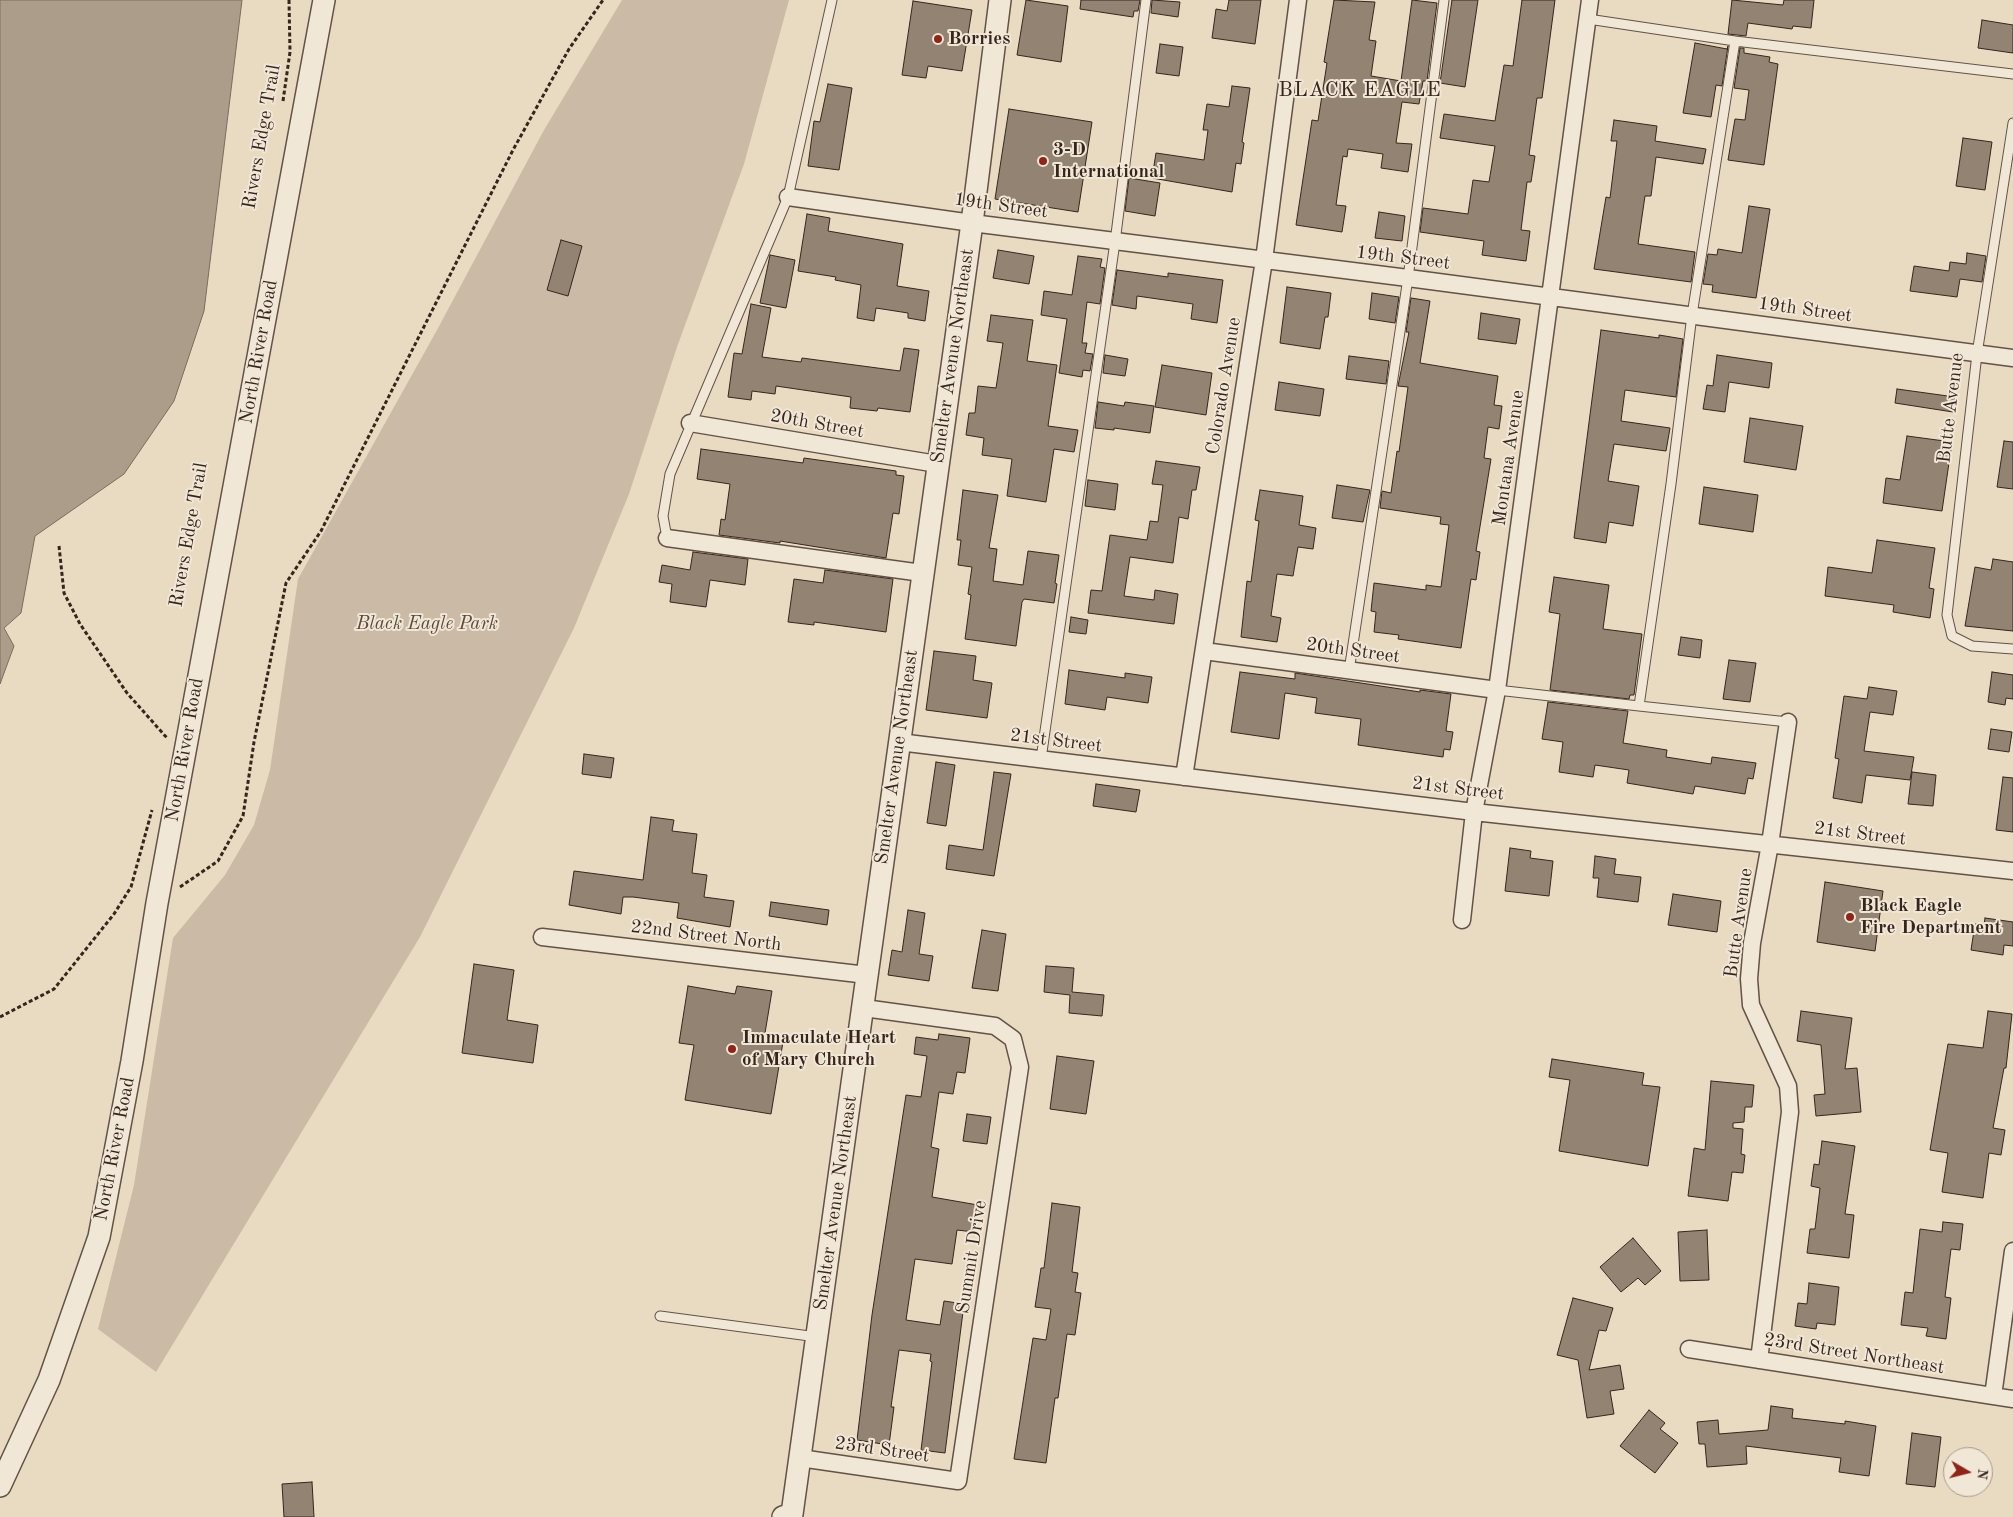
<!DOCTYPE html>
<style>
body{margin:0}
#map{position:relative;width:2013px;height:1517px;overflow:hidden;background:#e9dac2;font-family:"Old Standard TT",serif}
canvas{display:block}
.north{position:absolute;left:1943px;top:1447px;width:50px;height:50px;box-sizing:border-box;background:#f1e7d7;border:1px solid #a6998c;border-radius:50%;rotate:98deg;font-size:14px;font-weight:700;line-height:20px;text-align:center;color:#36251c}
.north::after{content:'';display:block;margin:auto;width:18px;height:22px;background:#8f2418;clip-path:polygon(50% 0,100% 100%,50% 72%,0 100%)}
</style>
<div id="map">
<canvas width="2013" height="1517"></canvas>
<div class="north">N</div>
</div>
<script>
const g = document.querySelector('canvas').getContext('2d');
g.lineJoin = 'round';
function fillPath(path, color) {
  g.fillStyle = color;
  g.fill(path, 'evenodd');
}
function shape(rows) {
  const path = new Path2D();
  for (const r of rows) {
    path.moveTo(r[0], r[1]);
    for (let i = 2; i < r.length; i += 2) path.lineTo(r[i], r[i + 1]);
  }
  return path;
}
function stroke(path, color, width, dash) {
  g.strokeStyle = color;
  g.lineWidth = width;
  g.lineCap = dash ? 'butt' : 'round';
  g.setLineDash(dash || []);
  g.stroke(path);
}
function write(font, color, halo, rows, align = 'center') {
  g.font = font + ' "Old Standard TT",serif';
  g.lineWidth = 4;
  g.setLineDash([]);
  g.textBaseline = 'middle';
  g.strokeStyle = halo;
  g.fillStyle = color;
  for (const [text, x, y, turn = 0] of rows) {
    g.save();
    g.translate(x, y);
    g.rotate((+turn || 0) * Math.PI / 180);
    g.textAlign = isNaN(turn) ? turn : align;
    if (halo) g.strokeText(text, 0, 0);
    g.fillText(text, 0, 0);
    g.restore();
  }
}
fillPath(shape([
 [622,0,789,0,744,164,677,347,629,494,574,628,420,937,156,1372,98,1329,134,1185,173,938,225,875,254,825,270,770,298,579,437,330,544,130]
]), '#cbbba6');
const water = shape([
 [0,0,242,0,204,311,174,401,124,474,35,536,21,613,4,628,14,646,0,684,0,0]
]);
fillPath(water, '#ac9c8a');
stroke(water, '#7d6c5e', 1);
const building = shape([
 [1026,0,1068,6,1061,62,1017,55,1026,0],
 [1081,0,1140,0,1138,11,1134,11,1133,17,1080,9,1081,0],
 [1152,0,1180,2,1178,17,1151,13,1152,0],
 [1229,0,1261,0,1255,44,1212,38,1216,9,1227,11,1229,0],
 [1334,0,1375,2,1369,40,1376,41,1371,76,1401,81,1412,0,1437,3,1427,81,1423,81,1419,104,1402,102,1396,143,1412,144,1408,172,1381,168,1383,154,1348,149,1347,157,1343,156,1336,205,1346,206,1342,232,1296,225,1312,120,1318,121,1327,63,1324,62,1334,0],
 [1452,0,1478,0,1465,87,1440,83,1452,0],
 [1522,0,1555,0,1542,98,1537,98,1529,155,1535,156,1531,182,1527,182,1521,230,1530,231,1526,261,1482,255,1484,241,1420,232,1423,208,1468,214,1473,180,1489,182,1495,146,1440,138,1444,114,1495,121,1504,65,1513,66,1522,0],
 [1732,0,1783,5,1784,0,1814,0,1811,28,1793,26,1792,29,1748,23,1746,36,1728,34,1732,0],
 [913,1,972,10,962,71,928,66,926,78,902,75,913,1],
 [1982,20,2013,25,2013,53,1978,48,1982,20],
 [1695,43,1727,49,1728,46,1722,86,1716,85,1711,117,1683,113,1695,43],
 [1160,44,1183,47,1179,76,1156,73,1160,44],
 [1740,48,1744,48,1744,53,1770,57,1769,62,1778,64,1764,165,1728,160,1735,119,1745,120,1749,90,1734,88,1740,48],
 [828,84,852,88,839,170,808,166,814,121,820,122,828,84],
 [1232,86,1250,88,1242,142,1244,143,1241,164,1236,163,1232,192,1152,178,1156,153,1204,160,1208,130,1203,130,1207,104,1229,107,1232,86],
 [1009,109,1092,122,1078,212,995,199,1009,109],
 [1614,120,1657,126,1655,141,1706,149,1703,164,1656,157,1651,196,1645,196,1638,244,1695,252,1691,282,1594,269,1606,197,1610,198,1617,141,1611,141,1614,120],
 [1963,138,1992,142,1985,190,1956,186,1963,138],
 [1129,178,1160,183,1155,216,1125,211,1129,178],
 [1749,206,1770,209,1756,298,1712,292,1713,285,1703,284,1708,254,1717,255,1718,249,1742,253,1749,206],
 [1379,212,1405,216,1402,241,1375,238,1379,212],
 [807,214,830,218,828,231,903,244,897,286,929,291,925,321,908,318,908,313,876,308,874,321,857,318,861,285,835,280,836,277,798,271,807,214],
 [561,240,582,246,568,296,547,290,561,240],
 [998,250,1034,256,1029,284,993,278,998,250],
 [1967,253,1986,256,1982,282,1960,279,1957,297,1910,291,1914,266,1949,271,1950,262,1966,264,1967,253],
 [770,255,795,260,786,308,760,303,770,255],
 [1078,256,1102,259,1100,267,1105,268,1100,304,1087,302,1082,343,1087,343,1085,353,1093,354,1090,371,1083,370,1082,377,1059,373,1067,319,1041,315,1044,291,1072,295,1078,256],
 [1117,270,1168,277,1168,273,1223,280,1217,323,1191,319,1193,304,1137,296,1136,309,1112,305,1117,270],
 [1287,287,1331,293,1328,317,1325,317,1320,349,1280,343,1287,287],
 [1372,293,1399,297,1395,323,1369,319,1372,293],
 [1411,298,1430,301,1420,363,1498,376,1494,405,1502,406,1499,429,1488,427,1484,458,1491,459,1476,551,1480,552,1476,580,1471,579,1461,648,1398,639,1399,635,1374,632,1376,612,1371,611,1374,583,1426,590,1426,585,1441,587,1449,525,1440,524,1441,517,1380,508,1382,491,1391,493,1397,451,1399,452,1408,387,1398,386,1409,332,1406,332,1411,298],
 [751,304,771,308,762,357,801,362,802,358,900,371,904,348,919,350,910,412,878,408,877,411,850,408,851,397,776,386,775,394,752,391,751,400,728,397,734,353,742,354,751,304],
 [1481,313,1520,319,1516,344,1478,339,1481,313],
 [991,315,1033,320,1027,361,1057,365,1048,426,1078,430,1074,452,1054,449,1046,502,1007,496,1012,459,982,455,984,438,966,435,969,413,975,413,978,386,996,388,1003,343,987,341,991,315],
 [1601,330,1659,338,1659,335,1683,339,1676,397,1625,390,1621,421,1670,428,1666,451,1614,444,1608,481,1639,486,1633,526,1609,522,1606,543,1574,538,1601,330],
 [1105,355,1128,359,1125,376,1103,373,1105,355],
 [1717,355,1772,363,1769,388,1729,382,1725,412,1703,409,1707,385,1713,386,1717,355],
 [1349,356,1389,361,1386,384,1346,379,1349,356],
 [1162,365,1212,373,1206,415,1155,407,1162,365],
 [1279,382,1324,389,1320,416,1275,410,1279,382],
 [1897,389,1955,397,1953,412,1895,403,1897,389],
 [1098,402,1124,406,1125,402,1154,406,1150,433,1114,428,1114,430,1095,428,1098,402],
 [1750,418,1803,426,1796,470,1744,462,1750,418],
 [1907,436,1952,442,1942,511,1883,503,1886,478,1900,480,1907,436],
 [2004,441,2013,442,2013,489,1997,487,2004,441],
 [701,449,803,463,804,458,896,471,896,475,904,476,899,514,893,513,886,558,780,541,780,543,719,535,721,519,725,520,730,484,697,479,701,449],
 [1156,461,1200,467,1196,490,1192,490,1188,519,1179,517,1173,563,1130,557,1124,596,1154,600,1155,590,1178,594,1174,624,1088,613,1091,590,1102,591,1110,535,1147,540,1150,521,1158,522,1163,485,1152,484,1156,461],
 [1088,480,1118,484,1115,510,1085,506,1088,480],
 [1337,485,1370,490,1363,522,1332,518,1337,485],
 [1704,487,1758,495,1753,532,1699,524,1704,487],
 [963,490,998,495,989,548,997,549,993,581,1023,585,1028,551,1059,555,1055,583,1057,584,1054,603,1024,599,1022,602,1016,646,965,639,971,595,968,594,972,567,958,565,961,540,957,540,963,490],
 [1260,490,1303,496,1299,525,1316,528,1313,549,1298,547,1293,576,1277,574,1271,616,1281,618,1277,642,1241,637,1247,581,1251,582,1259,521,1255,520,1260,490],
 [1877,540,1935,548,1929,588,1934,589,1930,618,1893,612,1894,605,1825,596,1828,567,1872,573,1877,540],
 [693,552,748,559,745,585,710,580,706,607,670,602,672,584,659,582,662,565,690,570,693,552],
 [1993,559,2013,562,2013,631,1965,626,1975,567,1991,570,1993,559],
 [825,570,893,579,886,632,814,622,814,625,788,622,794,579,823,583,825,570],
 [1554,577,1609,585,1603,629,1642,634,1634,695,1630,695,1629,699,1550,690,1560,614,1549,612,1554,577],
 [1071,617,1088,620,1086,634,1069,632,1071,617],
 [1681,637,1702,640,1700,658,1678,655,1681,637],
 [934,651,976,656,973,680,992,683,987,718,926,710,934,651],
 [1729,660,1756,663,1750,702,1723,699,1729,660],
 [1069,670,1125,678,1125,673,1152,677,1148,703,1107,697,1105,710,1065,704,1069,670],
 [1240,672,1295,679,1295,673,1420,692,1420,690,1451,694,1446,731,1453,732,1450,750,1444,749,1443,757,1358,745,1361,719,1315,713,1317,698,1285,693,1279,739,1231,732,1240,672],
 [1992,672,2013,675,2013,699,2006,698,2005,705,1988,702,1992,672],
 [1869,687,1897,691,1893,715,1870,712,1864,751,1914,757,1910,780,1866,775,1862,803,1833,798,1839,759,1835,758,1844,696,1867,699,1869,687],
 [1548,702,1628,711,1623,743,1667,750,1666,757,1711,764,1712,757,1756,763,1753,779,1748,778,1745,794,1695,786,1693,794,1627,783,1629,770,1595,765,1593,777,1559,772,1563,742,1542,739,1548,702],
 [1991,729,2012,732,2009,752,1988,749,1991,729],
 [584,754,614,758,611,778,582,774,584,754],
 [936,762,955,765,946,826,927,823,936,762],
 [994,772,1011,774,994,876,946,869,949,845,983,850,994,772],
 [1912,772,1936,775,1933,806,1908,804,1912,772],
 [2003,777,2013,778,2013,832,1996,830,2003,777],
 [1096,784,1140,790,1136,812,1093,806,1096,784],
 [651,817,674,820,672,831,697,834,692,873,707,875,704,897,734,901,730,927,677,918,679,903,633,897,623,897,621,914,569,905,574,871,643,880,651,817],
 [1510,848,1531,851,1530,858,1553,861,1549,896,1505,891,1510,848],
 [1595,856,1616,859,1614,874,1641,877,1638,902,1597,897,1599,878,1593,878,1595,856],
 [1825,882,1883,891,1875,951,1817,942,1825,882],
 [1673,894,1721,901,1717,932,1668,925,1673,894],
 [771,902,829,910,827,925,769,916,771,902],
 [908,910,925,913,919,954,933,956,929,981,888,975,892,950,902,952,908,910],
 [1985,918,2013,922,2013,946,2004,945,2003,955,1971,950,1975,924,1984,925,1985,918],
 [982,930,1006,934,998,991,972,988,982,930],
 [474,964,514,970,507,1020,538,1025,533,1063,462,1053,474,964],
 [1046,966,1074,968,1072,992,1104,995,1102,1016,1069,1013,1070,995,1044,992,1046,966],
 [688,986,735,994,737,986,772,991,765,1033,784,1036,771,1114,685,1100,694,1045,679,1043,688,986],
 [1801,1011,1852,1018,1845,1069,1857,1068,1861,1112,1816,1116,1814,1095,1825,1094,1821,1045,1797,1041,1801,1011],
 [1988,1011,2012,1014,2006,1068,2004,1068,1993,1128,2005,1130,2001,1155,1989,1153,1983,1198,1942,1192,1948,1153,1930,1150,1948,1044,1983,1048,1988,1011],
 [939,1034,970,1038,965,1073,957,1072,953,1094,939,1092,931,1147,939,1149,932,1197,978,1205,974,1232,957,1230,952,1264,915,1259,906,1320,940,1325,944,1301,964,1304,945,1453,921,1450,932,1362,930,1361,931,1354,899,1350,891,1407,894,1407,889,1445,857,1440,872,1315,906,1095,921,1097,927,1056,914,1054,916,1037,938,1040,939,1034],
 [1057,1056,1094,1061,1086,1114,1050,1109,1057,1056],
 [1552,1059,1644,1073,1642,1085,1660,1087,1648,1166,1559,1151,1570,1080,1549,1077,1552,1059],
 [1711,1081,1754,1085,1752,1107,1745,1107,1744,1122,1733,1123,1733,1128,1743,1129,1741,1154,1745,1155,1743,1173,1732,1172,1728,1201,1688,1196,1694,1148,1705,1150,1711,1081],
 [967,1114,991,1117,987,1144,963,1141,967,1114],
 [1822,1141,1855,1146,1845,1214,1854,1215,1849,1258,1807,1253,1810,1229,1815,1229,1820,1188,1811,1186,1814,1164,1819,1165,1822,1141],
 [1052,1203,1080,1207,1072,1272,1078,1273,1075,1292,1081,1293,1075,1335,1067,1334,1058,1398,1055,1398,1046,1463,1014,1459,1033,1338,1046,1340,1051,1309,1035,1307,1041,1268,1044,1268,1052,1203],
 [1943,1222,1963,1224,1960,1250,1951,1249,1945,1297,1951,1298,1946,1339,1926,1336,1928,1328,1901,1325,1905,1292,1913,1293,1920,1229,1942,1232,1943,1222],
 [1707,1230,1709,1280,1680,1281,1678,1232,1707,1230],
 [1633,1238,1661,1271,1645,1285,1638,1278,1621,1292,1600,1267,1633,1238],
 [1809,1283,1839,1287,1835,1325,1817,1323,1816,1329,1795,1326,1798,1303,1807,1304,1809,1283],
 [1573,1298,1613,1308,1606,1331,1599,1330,1589,1370,1620,1365,1624,1389,1610,1391,1614,1414,1587,1418,1578,1360,1557,1355,1573,1298],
 [1771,1406,1793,1409,1792,1418,1845,1424,1845,1421,1876,1426,1869,1476,1839,1472,1841,1458,1746,1446,1747,1464,1707,1467,1705,1444,1699,1444,1697,1422,1718,1420,1719,1434,1768,1430,1771,1406],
 [1649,1410,1665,1423,1660,1429,1678,1443,1655,1473,1620,1446,1649,1410],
 [1912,1433,1941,1437,1935,1487,1906,1484,1912,1433],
 [312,1482,314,1517,284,1517,282,1484,312,1482]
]);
fillPath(building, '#938372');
stroke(building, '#36251c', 1);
const service = shape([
 [1588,19,1735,41,2013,74],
 [1735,41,1692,315,1671,484,1639,706,1788,722],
 [2013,123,1977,354,1947,615,1952,636,1972,646,2013,649],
 [667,538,663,516,670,474,788,197,832,0],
 [1349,671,1408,278,1444,0],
 [1497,690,1639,706],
 [1041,759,1115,242,1146,0],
 [660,1316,817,1337]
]);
const minor = shape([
 [788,197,972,223,1408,278,2013,358],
 [690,423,937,464],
 [667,538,922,573],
 [1204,651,1497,690],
 [899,742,1474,812,2013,871],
 [1184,777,1264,260,1298,0],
 [1462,920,1474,812,1497,690,1590,0],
 [542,937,867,975],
 [1689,1349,2013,1399],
 [1759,1360,1790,1112,1788,1086,1751,1005,1749,979,1752,943,1770,844,1788,722],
 [1993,1396,2013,1251],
 [800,1458,958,1481,1020,1067,1013,1039,995,1026,864,1008]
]);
const tertiary = shape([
 [0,1486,49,1380,99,1237,132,1061,157,903,324,0],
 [783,1517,792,1514,972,223,1000,0]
]);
stroke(service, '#635246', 11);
stroke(minor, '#635246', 19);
stroke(tertiary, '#635246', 24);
stroke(shape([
 [283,101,290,52,289,0],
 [59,546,64,593,80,624,127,693,167,738],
 [180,887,218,861,243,816,254,742,286,583,321,531,513,150,569,49,603,0],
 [0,1017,54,989,114,914,131,887,152,810]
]), '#36251c', 3, [4, 2.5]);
stroke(service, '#f1e7d7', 9);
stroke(minor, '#f1e7d7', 16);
stroke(tertiary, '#f1e7d7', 21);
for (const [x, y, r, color] of [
 [938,39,5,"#8f2418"],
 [1043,161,5,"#8f2418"],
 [1850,917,5,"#8f2418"],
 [732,1049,5,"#8f2418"]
]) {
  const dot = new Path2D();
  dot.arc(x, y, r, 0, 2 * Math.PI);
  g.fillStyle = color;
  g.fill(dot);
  stroke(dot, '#f1e7d7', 2);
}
write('bold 19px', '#36251c', '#f1e7d7', [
 ["Borries",948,39],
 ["3-D",1053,150],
 ["International",1053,172],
 ["Black Eagle",1860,906],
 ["Fire Department",1860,928],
 ["Immaculate Heart",742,1038],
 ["of Mary Church",742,1060]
], 'left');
write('19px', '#36251c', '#f1e7d7', [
 ["Rivers Edge Trail",262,137,-80],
 ["19th Street",1001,206,8],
 ["19th Street",1403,258,7],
 ["19th Street",1805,310,8],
 ["North River Road",259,352,-80],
 ["Smelter Avenue Northeast",953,356,-82],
 ["Colorado Avenue",1224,386,-81],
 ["Butte Avenue",1951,408,-83],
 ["20th Street",817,424,10],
 ["Montana Avenue",1509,458,-82],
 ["Rivers Edge Trail",189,535,-80],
 ["20th Street",1353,651,8],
 ["21st Street",1056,741,7],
 ["North River Road",185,750,-80],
 ["Smelter Avenue Northeast",897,757,-82],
 ["21st Street",1458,789,7],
 ["21st Street",1860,834,7],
 ["Butte Avenue",1739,923,-82],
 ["22nd Street North",706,936,7],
 ["North River Road",115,1149,-79],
 ["Smelter Avenue Northeast",836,1203,-82],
 ["Summit Drive",972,1257,-81],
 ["23rd Street Northeast",1854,1354,9],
 ["23rd Street",882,1450,8]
]);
write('italic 19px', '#5b4a3e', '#f1e7d7', [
 ["Black Eagle Park",427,624]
]);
g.letterSpacing = '1px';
write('21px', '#36251c', '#f1e7d7', [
 ["BLACK EAGLE",1360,90]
]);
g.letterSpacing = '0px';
</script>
